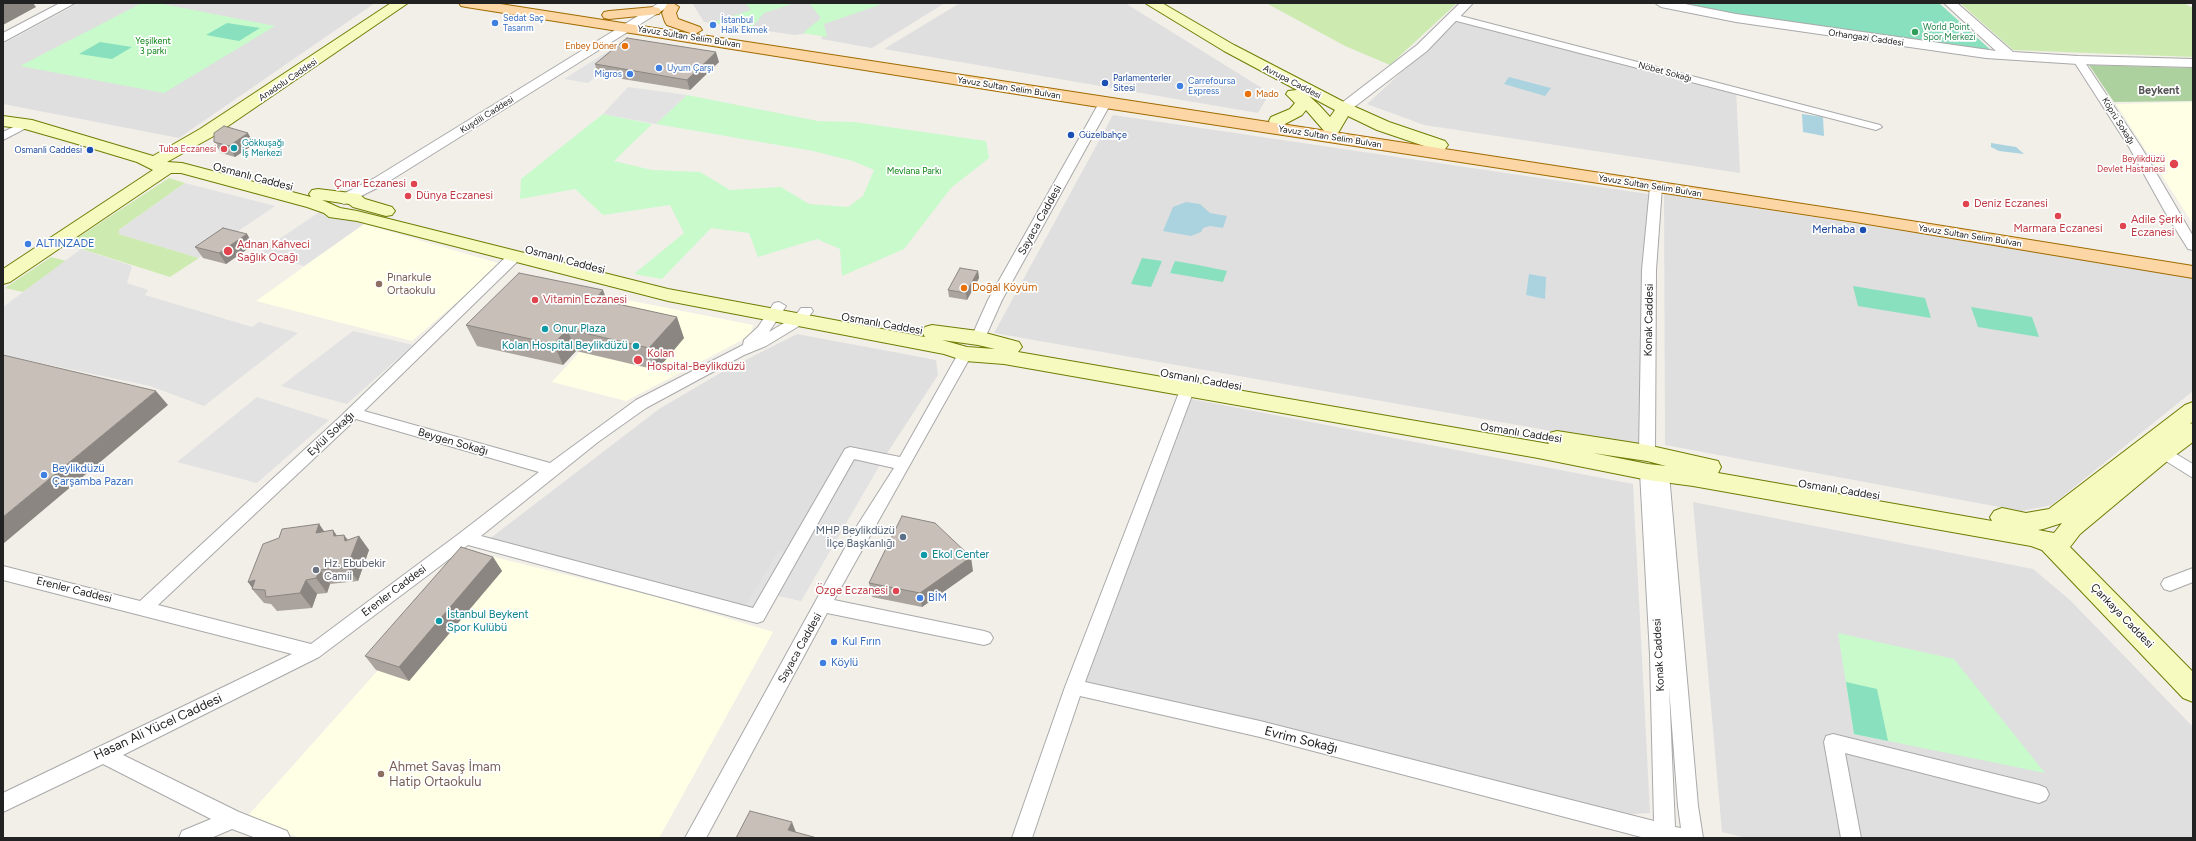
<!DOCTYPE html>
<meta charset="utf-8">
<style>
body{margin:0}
#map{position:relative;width:2196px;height:841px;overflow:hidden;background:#f2efe9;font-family:Figtree,sans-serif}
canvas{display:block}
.frame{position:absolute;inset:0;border:4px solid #222;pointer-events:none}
</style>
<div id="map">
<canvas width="2196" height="841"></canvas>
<div class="frame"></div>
</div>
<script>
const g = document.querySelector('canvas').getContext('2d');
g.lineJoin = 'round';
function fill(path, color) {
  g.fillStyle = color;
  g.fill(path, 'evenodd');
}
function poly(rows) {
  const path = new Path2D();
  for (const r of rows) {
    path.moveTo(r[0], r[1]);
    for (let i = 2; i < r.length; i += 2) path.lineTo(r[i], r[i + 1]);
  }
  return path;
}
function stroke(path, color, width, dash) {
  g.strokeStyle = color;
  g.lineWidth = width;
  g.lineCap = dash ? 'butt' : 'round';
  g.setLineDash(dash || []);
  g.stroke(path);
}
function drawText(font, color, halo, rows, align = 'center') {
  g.font = font + ' Figtree,sans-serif';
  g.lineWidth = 3.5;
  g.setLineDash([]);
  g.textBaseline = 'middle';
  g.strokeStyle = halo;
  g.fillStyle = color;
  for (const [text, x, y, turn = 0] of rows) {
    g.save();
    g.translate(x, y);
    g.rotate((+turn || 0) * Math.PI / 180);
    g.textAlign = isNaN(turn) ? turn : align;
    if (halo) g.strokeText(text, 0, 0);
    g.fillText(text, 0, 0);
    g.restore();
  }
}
const residential = poly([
 [79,3,375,3,179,138,3,104,3,44],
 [692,3,945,3,872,48,821,39,826,30,795,35,704,22],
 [960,3,1125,3,1270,93,1258,113,884,49],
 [1457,21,1736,89,1740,173,1424,125,1367,104],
 [1113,115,1648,194,1643,447,994,333],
 [1664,194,2193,276,2193,391,2052,505,2021,511,1665,445],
 [797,334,936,360,938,375,882,461,801,601,775,595,747,608,488,540,659,409,722,372],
 [1186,398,1633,484,1650,813,1597,816,1074,687],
 [1693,502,2033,569,2070,600,2193,727,2193,838,1746,838,1722,832]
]);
const education = poly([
 [2193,102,2193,224,2116,104],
 [364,224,501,264,412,341,256,301],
 [627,300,753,325,751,334,744,339,626,401,552,382],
 [482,554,657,597,773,632,659,838,301,838,245,819]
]);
const grass = poly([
 [1266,3,1457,3,1390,65,1345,46],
 [1960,3,2183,3,2193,8,2193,57,2013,50],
 [169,178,185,183,119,230,119,234,199,258,170,277,72,246,74,240],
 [51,257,67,261,23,292,5,288]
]);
const forest = poly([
 [2089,65,2193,68,2193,101,2114,102]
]);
const park = poly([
 [142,3,158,3,275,26,164,93,20,66],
 [745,3,795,3,764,13,753,26,711,23,751,10],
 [809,3,880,3,879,5,824,24,827,37,803,33,821,18],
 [687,95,818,121,854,122,986,141,989,158,951,188,904,249,842,276,840,249,817,239,758,257,749,233,711,228,662,279,634,274,684,233,670,205,603,215,575,189,520,199,521,179,603,114,652,124,614,161,652,170,700,172,730,190,781,187,809,204,848,207,863,196,874,170,853,161,813,151,656,124],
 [1838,633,1954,659,2045,773,1854,734]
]);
const pitch = poly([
 [1678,3,1939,3,1993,52,1723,12],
 [227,23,260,28,239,41,206,35],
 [100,42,132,47,112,59,79,54],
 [1142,258,1162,261,1151,287,1131,284],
 [1175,261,1198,265,1227,271,1223,282,1170,273],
 [1853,286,1925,298,1931,318,1858,306],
 [1971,307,2032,317,2039,337,1978,327],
 [1846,682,1877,689,1888,741,1854,734]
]);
const parking = poly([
 [615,47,621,48,597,76,588,83,564,79],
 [628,87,687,95,656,124,603,114],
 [185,183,275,206,199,258,119,234,119,230],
 [321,211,364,224,304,266,260,252],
 [81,249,132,266,127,283,148,290,145,295,252,327,259,322,298,333,204,406,150,386,3,355,3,307],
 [353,331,413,345,347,404,281,386],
 [257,397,329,420,257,483,177,462],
 [860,456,882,461,801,601,775,595,765,610,744,608,779,550,798,553]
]);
const water = poly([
 [1509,77,1551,88,1545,96,1504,84],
 [1802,114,1823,117,1824,136,1803,132],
 [1991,143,2016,147,2024,154,1999,151,1991,147],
 [1186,202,1200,204,1210,213,1227,216,1223,228,1210,226,1203,228,1201,232,1191,236,1163,231,1173,207],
 [1529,274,1546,277,1545,299,1526,295]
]);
const minor = poly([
 [1453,14,1880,125,1882,127,1876,130,1872,129,1449,19,1448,17,1453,14],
 [2078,57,2082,58,2141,147,2193,236,2193,250,2188,249,2165,212,2129,147,2073,60,2078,57],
 [1105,100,1111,103,1002,300,985,338,983,341,973,341,971,338,988,300,1099,103,1105,100],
 [26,121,30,122,32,124,30,126,3,140,3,132,26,121],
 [1656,183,1662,187,1656,270,1655,453,1652,457,1647,459,1642,457,1639,453,1642,270,1650,187,1656,183],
 [514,253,519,254,520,257,519,260,364,411,550,463,636,400,743,345,744,340,758,327,774,303,779,302,786,306,769,332,794,317,801,308,811,308,813,311,804,323,766,346,744,355,646,408,598,442,481,536,753,608,845,449,850,447,900,457,958,354,960,351,965,349,970,351,972,354,834,600,984,631,990,633,993,638,990,643,984,645,827,613,706,838,685,838,857,526,894,468,854,459,763,621,757,623,468,545,319,657,123,755,239,812,287,831,290,838,256,838,232,829,211,838,179,838,182,831,211,819,103,764,3,812,3,793,292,654,3,580,3,566,140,601,341,416,509,254,514,253],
 [356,419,539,472,460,533,311,644,158,605,356,419],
 [1187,385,1192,386,1194,390,1085,682,1260,721,1654,821,1650,655,1640,472,1642,468,1648,466,1655,471,1661,468,1667,470,1669,474,1698,806,1703,838,1645,838,1260,737,1080,696,1032,838,1012,838,1065,687,1180,390,1182,386,1187,385],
 [1669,687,1678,806,1681,828,1675,827,1669,687],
 [2166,448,2193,464,2193,478,2161,458,2158,454,2161,450,2166,448],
 [2193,568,2193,582,2170,591,2164,589,2161,584,2164,579,2193,568],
 [1833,734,2039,785,2046,788,2049,794,2046,800,2039,803,1845,753,1861,838,1841,838,1824,742,1826,736,1833,734]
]);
const tertiary = poly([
 [60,3,75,3,3,42,3,33,60,3],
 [659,3,674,3,383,185,349,202,344,204,339,202,336,199,339,196,373,179,659,3],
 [1460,3,1473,3,1427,51,1349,111,1339,111,1337,108,1339,105,1417,45,1460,3],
 [1655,3,1680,3,1736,14,1996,51,1944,3,1957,3,2013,52,2078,56,2193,59,2193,67,2078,64,1986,58,1736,22,1661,7,1655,3]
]);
const secondary = poly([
 [391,3,408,3,212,137,167,162,182,163,311,197,309,194,312,190,318,189,359,194,365,199,392,207,395,211,392,215,386,216,353,207,349,204,322,200,340,208,357,211,668,289,925,337,922,332,925,327,932,325,978,331,1019,342,1022,347,1018,352,1549,444,1546,439,1549,433,1557,431,1647,445,1718,461,1721,467,1718,473,1992,521,1990,517,1994,511,2002,508,2026,513,2049,509,2185,405,2193,402,2193,421,2190,424,2193,423,2193,442,2165,463,2080,534,2070,547,2193,672,2193,702,2183,698,2042,550,2031,546,1693,486,1648,480,1538,458,1004,364,965,361,944,354,668,301,357,221,329,217,324,213,307,207,181,173,171,173,10,282,3,284,3,269,153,170,137,162,74,143,25,129,3,126,3,116,32,120,153,156,200,129,391,3],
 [942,340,978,345,995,349,967,347,942,340],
 [1593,453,1647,461,1666,466,1648,464,1593,453],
 [2062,523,2054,533,2038,530,2043,529,2062,523],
 [1145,3,1162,3,1234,45,1342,101,1389,122,1445,141,1448,145,1445,149,1433,149,1377,130,1348,116,1338,133,1332,134,1326,133,1306,110,1302,115,1283,125,1271,125,1269,121,1271,117,1290,109,1295,103,1286,94,1288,91,1297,90,1224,51,1145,3],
 [1309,96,1335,110,1330,117,1319,105,1309,96]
]);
const primary = poly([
 [459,3,494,3,693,34,667,25,665,22,662,13,667,4,673,3,679,7,676,13,678,19,700,27,702,30,695,34,1855,212,2193,266,2193,278,1855,222,1105,108,466,7,461,6,459,3],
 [654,7,659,8,661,11,659,14,609,19,604,18,602,15,604,12,609,11,654,7]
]);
const wall = poly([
 [267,3,280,3,277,4],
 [719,62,690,90,598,75,595,64],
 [214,142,254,144,235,157,221,153],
 [247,234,253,245,226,264,203,258,195,247],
 [978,271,979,278,967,300,949,297,948,290],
 [607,301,684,338,657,370,576,351,563,365,477,346,466,325],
 [319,524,324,532,333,530,337,536,344,535,348,540,359,536,369,550,358,581,330,584,327,593,317,594,312,608,277,611,271,604,264,603,252,589],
 [493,557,502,571,409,681,376,670,365,656],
 [973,571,922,607,872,597,869,583]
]);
const shadedWall = poly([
 [3,3,33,3,36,7,3,25],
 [716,52,719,62,690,90,687,80],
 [248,133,254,144,235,157,229,146],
 [247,234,253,245,226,264,219,253],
 [978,271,979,278,967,300,966,293],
 [603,290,611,312,595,299],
 [677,317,684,338,657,370,649,348],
 [567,329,576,351,563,365,554,344],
 [156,391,168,405,3,544,3,517],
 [319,524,329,538,316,533],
 [333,530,343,545,334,536],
 [344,535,354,549,359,536,369,550,358,581,347,567],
 [493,557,502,571,409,681,399,667],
 [971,557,973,571,922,607,920,593],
 [320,570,330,584,327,593,316,578],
 [255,580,253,589,248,582],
 [306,580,317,594,312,608,300,593],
 [792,822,797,835,788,830]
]);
const building = poly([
 [627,38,716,52,687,80,595,64,627,38],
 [224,126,248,133,229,146,214,142,214,133,224,126],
 [223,228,247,234,219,253,195,247,223,228],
 [960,268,978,271,966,293,948,290,960,268],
 [519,273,603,290,595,299,677,317,649,348,567,329,554,344,466,325,519,273],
 [3,355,156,391,3,517,3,355],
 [902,516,935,523,971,557,920,593,869,583,902,516],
 [319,524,316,533,333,530,334,536,344,535,345,541,359,536,347,567,320,570,316,578,306,580,300,593,266,597,265,590,252,589,255,580,248,582,263,544,279,538,282,529,319,524],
 [461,547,493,557,399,667,365,656,461,547],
 [750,811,792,822,788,830,817,838,736,838,750,811]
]);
const markers = [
 [495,23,4,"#3f7fe0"],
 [713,25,4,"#3f7fe0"],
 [1915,32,4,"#2e9e5b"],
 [625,46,4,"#e8710a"],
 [659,68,4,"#3f7fe0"],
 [630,74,4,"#3f7fe0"],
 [1105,83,4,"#1a4fb4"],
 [1180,86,4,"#3f7fe0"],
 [1248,94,4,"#e8710a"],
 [1071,135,4,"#1a4fb4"],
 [234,148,4,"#0f9aa8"],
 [224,149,4,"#e0444e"],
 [90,150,4,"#1a4fb4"],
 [2174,164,5,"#e0444e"],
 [414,184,4,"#e0444e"],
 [408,196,4,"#e0444e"],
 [1966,204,4,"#e0444e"],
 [2058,216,4,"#e0444e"],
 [2123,226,4,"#e0444e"],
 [1863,230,4,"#1a4fb4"],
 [28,244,4,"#3f7fe0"],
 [228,251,5,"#e0444e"],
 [379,284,4,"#8d6e63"],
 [964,288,4,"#e8710a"],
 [535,300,4,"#e0444e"],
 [545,329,4,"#0f9aa8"],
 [636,346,4,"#0f9aa8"],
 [638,360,5,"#e0444e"],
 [44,475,4,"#3f7fe0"],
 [903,537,4,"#5c6f8a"],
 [924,555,4,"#0f9aa8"],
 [316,570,4,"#6b7280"],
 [896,591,4,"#e0444e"],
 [920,598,4,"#3f7fe0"],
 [439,621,4,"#0f9aa8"],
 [834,642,4,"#3f7fe0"],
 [823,663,4,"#3f7fe0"],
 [381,774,4,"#8d6e63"]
];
const farShopnames = [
 ["Sedat Saç",503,18],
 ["Tasarım",503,28],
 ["İstanbul",721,20],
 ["Halk Ekmek",721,30],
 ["Uyum Çarşı",667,68],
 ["Migros",622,74,"right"],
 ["Carrefoursa",1188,81],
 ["Express",1188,91]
];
const farLeisurenames = [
 ["World Point",1923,27],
 ["Spor Merkezi",1923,37]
];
const farStreetnames = [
 ["Yavuz Sultan Selim Bulvarı",689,37,9],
 ["Orhangazi Caddesi",1866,38,8],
 ["Nöbet Sokağı",1665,72,15],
 ["Anadolu Caddesi",288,80,-34],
 ["Avrupa Caddesi",1292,82,27],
 ["Yavuz Sultan Selim Bulvarı",1009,88,9],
 ["Kuşdili Caddesi",487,115,-32],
 ["Köprü Sokağı",2118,121,58],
 ["Yavuz Sultan Selim Bulvarı",1330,137,9],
 ["Yavuz Sultan Selim Bulvarı",1650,186,9],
 ["Yavuz Sultan Selim Bulvarı",1970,236,9]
];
const farParknames = [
 ["Yeşilkent",153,41],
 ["3 parkı",153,51],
 ["Mevlana Parkı",914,171]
];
const farFoodnames = [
 ["Enbey Döner",617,46],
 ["Mado",1256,94,"left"]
];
const farTransitnames = [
 ["Parlamenterler",1113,78],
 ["Sitesi",1113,88],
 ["Güzelbahçe",1079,135],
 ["Osmanli Caddesi",82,150,"right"]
];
const farCulturenames = [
 ["Gökkuşağı",242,143],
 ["İş Merkezi",242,153]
];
const farHealthnames = [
 ["Tuba Eczanesi",216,149],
 ["Beylikdüzü",2165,159],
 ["Devlet Hastanesi",2165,169]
];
const farQuarternames = [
 ["Beykent",2159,91]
];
const streetNames = [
 ["Osmanlı Caddesi",253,177,15],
 ["Sayaca Caddesi",1040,220,-61],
 ["Osmanlı Caddesi",565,260,15],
 ["Konak Caddesi",1649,320,-89],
 ["Osmanlı Caddesi",882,324,10],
 ["Osmanlı Caddesi",1201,380,10],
 ["Osmanlı Caddesi",1521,433,9],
 ["Eylül Sokağı",331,434,-43],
 ["Beygen Sokağı",453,442,16],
 ["Osmanlı Caddesi",1839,490,9],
 ["Erenler Caddesi",74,590,14],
 ["Erenler Caddesi",394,591,-37],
 ["Çankaya Caddesi",2122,616,46],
 ["Sayaca Caddesi",800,648,-61],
 ["Konak Caddesi",1659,655,-93]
];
const healthNames = [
 ["Çınar Eczanesi",406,184,"right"],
 ["Dünya Eczanesi",416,196],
 ["Deniz Eczanesi",1974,204],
 ["Adile Şerki",2131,220],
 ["Eczanesi",2131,233],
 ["Marmara Eczanesi",2058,229,"center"],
 ["Adnan Kahveci",237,245],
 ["Sağlık Ocağı",237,258],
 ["Vitamin Eczanesi",543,300],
 ["Kolan",647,354],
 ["Hospital-Beylikdüzü",647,367],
 ["Özge Eczanesi",888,591,"right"]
];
const transitNames = [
 ["Merhaba",1855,230]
];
const shopNames = [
 ["ALTINZADE",36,244],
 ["Beylikdüzü",52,469],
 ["Çarşamba Pazarı",52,482],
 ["BİM",928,598],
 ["Kul Fırın",842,642],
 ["Köylü",831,663]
];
const educationNames = [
 ["Pınarkule",387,278],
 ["Ortaokulu",387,291]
];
const foodNames = [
 ["Doğal Köyüm",972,288]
];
const cultureNames = [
 ["Onur Plaza",553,329],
 ["Kolan Hospital Beylikdüzü",628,346,"right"],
 ["Ekol Center",932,555],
 ["İstanbul Beykent",447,615],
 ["Spor Kulübü",447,628]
];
const serviceNames = [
 ["MHP Beylikdüzü",895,531],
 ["İlçe Başkanlığı",895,544]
];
const worshipNames = [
 ["Hz. Ebubekir",324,564],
 ["Camii",324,577]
];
const nearStreetnames = [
 ["Hasan Ali Yücel Caddesi",158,727,-25],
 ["Evrim Sokağı",1301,740,14]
];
const nearEducationnames = [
 ["Ahmet Savaş İmam",389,767],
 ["Hatip Ortaokulu",389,782]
];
fill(residential, '#e0dfdf');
fill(education, '#ffffe5');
fill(grass, '#cdebb0');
fill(forest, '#add19e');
fill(park, '#c8facc');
fill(pitch, '#88e0be');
fill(parking, '#e2e2e2');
fill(water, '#aad3df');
stroke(minor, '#a9a9a9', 2);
stroke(tertiary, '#a9a9a9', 2);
stroke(secondary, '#707d05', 2);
stroke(primary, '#a06b00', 2);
fill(minor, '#fff');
fill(tertiary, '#fff');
fill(secondary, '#f7fabf');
fill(primary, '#fcd6a4');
fill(wall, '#aba49e');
fill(shadedWall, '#8b8681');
fill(building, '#c7bfb8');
stroke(building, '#8b8681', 1);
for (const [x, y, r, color] of markers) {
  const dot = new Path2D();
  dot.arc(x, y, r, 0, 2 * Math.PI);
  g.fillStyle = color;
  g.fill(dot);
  stroke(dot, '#fff', 1.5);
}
drawText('9px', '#366cbe', '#fff', farShopnames, 'left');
drawText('9px', '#27864d', '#fff', farLeisurenames, 'left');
drawText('9px', '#222', '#fff', farStreetnames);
drawText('9px', '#0c8416', '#fff', farParknames);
drawText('9px', '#c56008', '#fff', farFoodnames, 'right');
drawText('9px', '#164399', '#fff', farTransitnames, 'left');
drawText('9px', '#0d838f', '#fff', farCulturenames, 'left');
drawText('9px', '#be3a42', '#fff', farHealthnames, 'right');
drawText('bold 11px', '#555', '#fff', farQuarternames);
drawText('11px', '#222', '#fff', streetNames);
drawText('11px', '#be3a42', '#fff', healthNames, 'left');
drawText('11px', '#164399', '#fff', transitNames, 'right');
drawText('11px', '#366cbe', '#fff', shopNames, 'left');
drawText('11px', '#785e54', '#fff', educationNames, 'left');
drawText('11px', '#c56008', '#fff', foodNames, 'left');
drawText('11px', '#0d838f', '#fff', cultureNames, 'left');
drawText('11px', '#4e5e75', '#fff', serviceNames, 'right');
drawText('11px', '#5b616d', '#fff', worshipNames, 'left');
drawText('13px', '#222', '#fff', nearStreetnames);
drawText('13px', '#785e54', '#fff', nearEducationnames, 'left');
</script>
